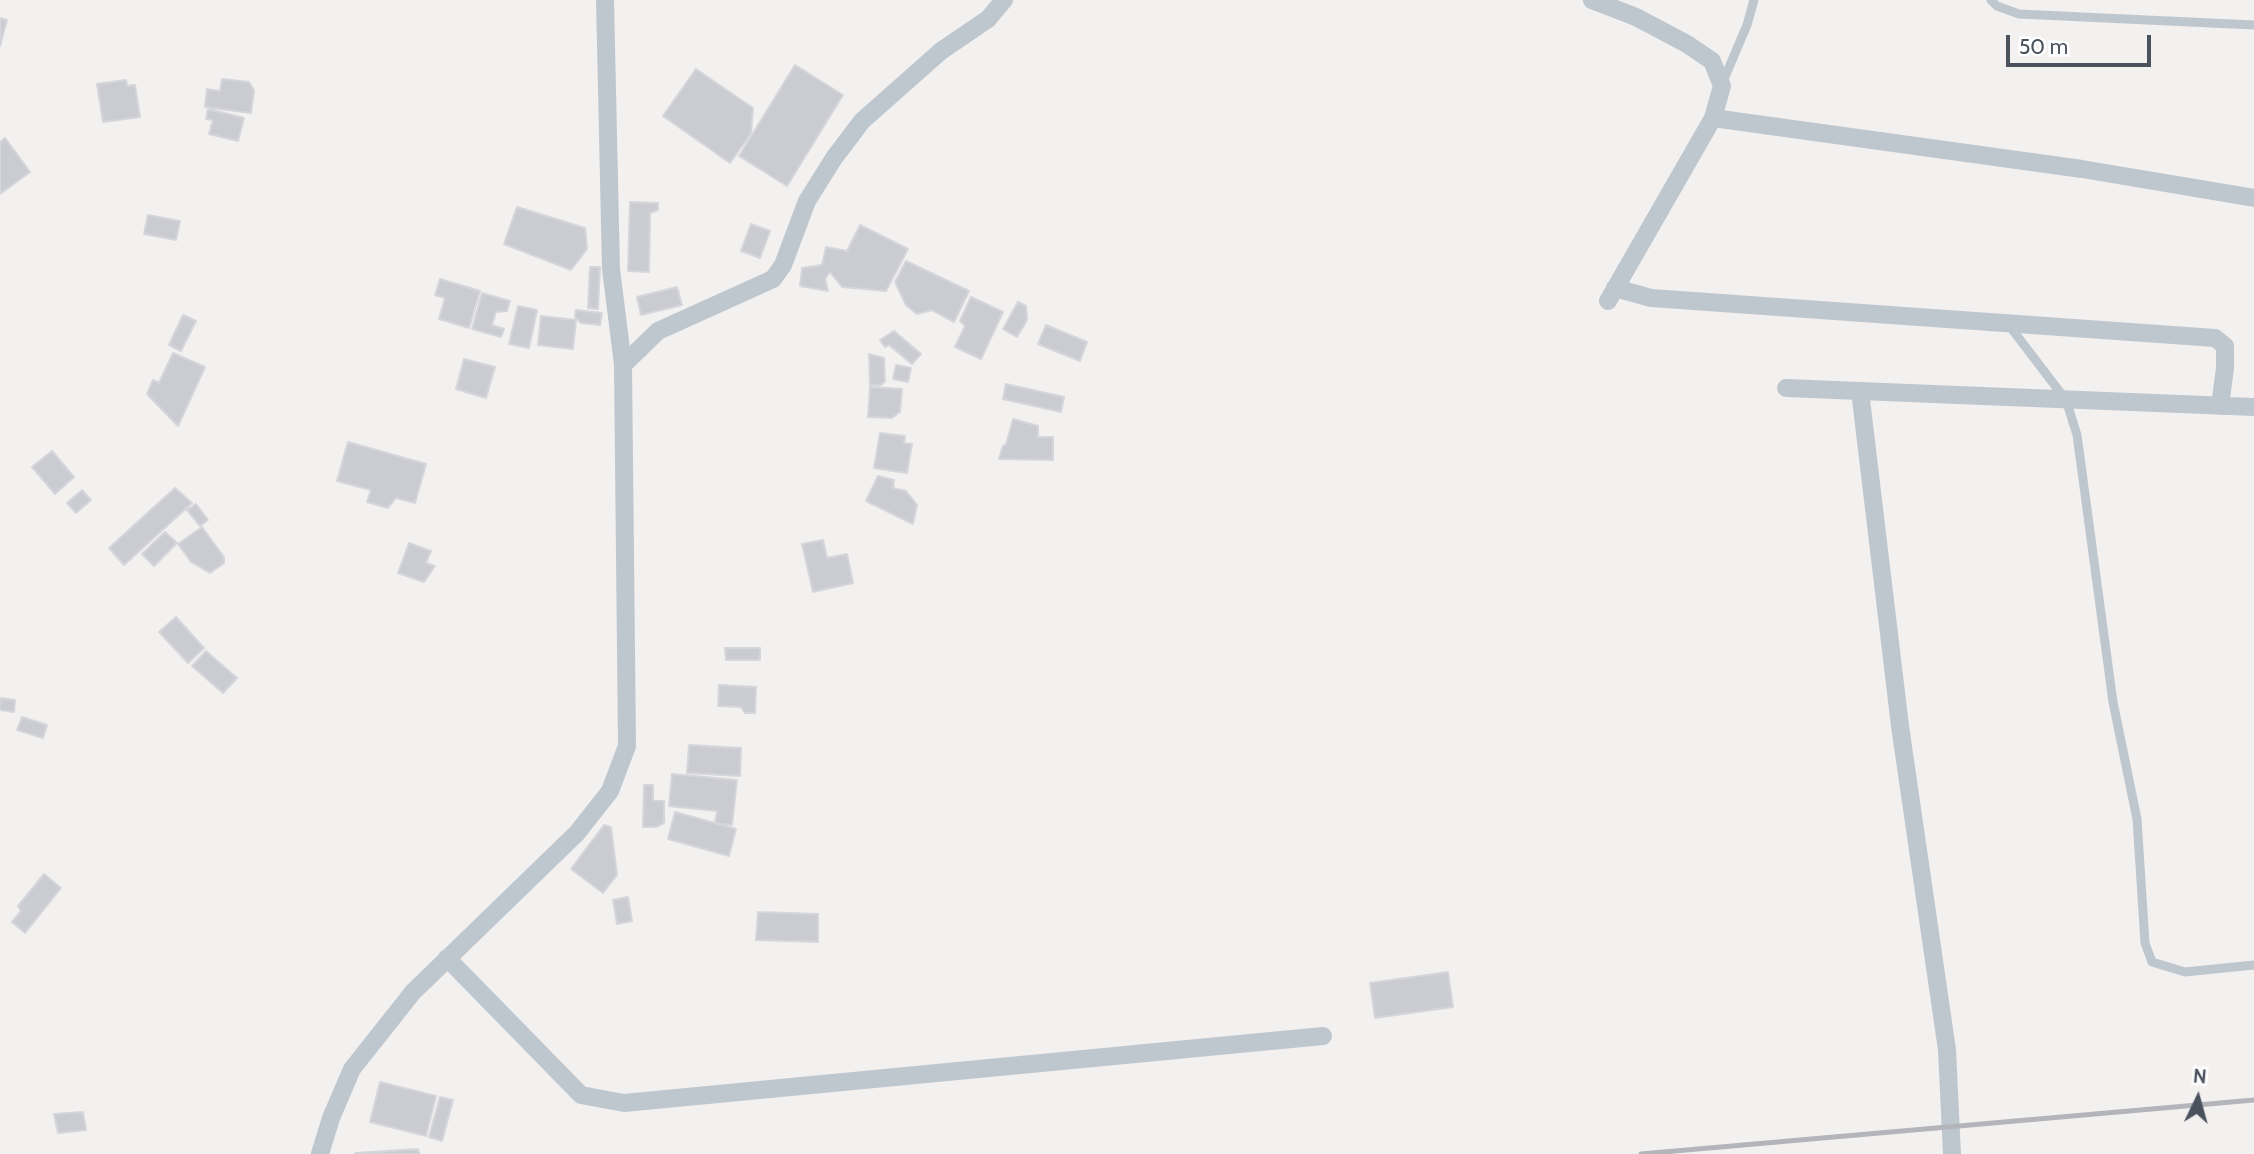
<!DOCTYPE html>
<style>
body{margin:0}
#map{position:relative;width:2254px;height:1154px;overflow:hidden;background:#f3f0f0;font-family:Cabin,sans-serif}
canvas{display:block}
.north{position:absolute;left:2163px;top:1063px;width:70px;height:70px;-webkit-text-stroke:5px #fff;paint-order:stroke;rotate:5deg;font-size:19px;font-weight:700;line-height:28px;text-align:center;color:#49525d}
.north::after{content:'';display:block;margin:auto;width:24px;height:32px;background:#49525d;clip-path:polygon(50% 0,100% 100%,50% 72%,0 100%)}
.scale{position:absolute;left:2006px;top:35px;width:145px;height:32px;box-sizing:border-box;border:4px solid #49525d;border-top:0;padding-left:9px;font-size:21px;line-height:24px;white-space:nowrap;color:#49525d;-webkit-text-stroke:5px #fff;paint-order:stroke}
</style>
<div id="map">
<canvas width="2254" height="1154"></canvas>
<div class="north">N</div>
<div class="scale">50 m</div>
</div>
<script>
const g = document.querySelector('canvas').getContext('2d');
g.lineJoin = 'round';
function fill(path, color) {
  g.fillStyle = color;
  g.fill(path, 'evenodd');
}
function poly(rows) {
  const path = new Path2D();
  for (const r of rows) {
    path.moveTo(r[0], r[1]);
    for (let i = 2; i < r.length; i += 2) path.lineTo(r[i], r[i + 1]);
  }
  return path;
}
function stroke(path, color, width, dash) {
  g.strokeStyle = color;
  g.lineWidth = width;
  g.lineCap = dash ? 'butt' : 'round';
  g.setLineDash(dash || []);
  g.stroke(path);
}
const building = poly([
 [0,18,7,20,0,46,0,18],
 [795,65,843,95,787,186,739,156,795,65],
 [696,69,753,108,751,133,730,163,663,116,696,69],
 [222,79,249,82,254,90,251,113,205,107,207,89,220,91,222,79],
 [126,80,127,86,135,85,140,117,103,122,97,84,126,80],
 [208,109,244,118,238,141,209,134,213,120,206,119,208,109],
 [5,138,30,172,0,194,0,142,5,138],
 [630,202,658,203,658,210,650,213,649,272,628,271,630,202],
 [517,207,585,228,587,249,571,270,504,244,517,207],
 [148,215,180,221,176,240,144,234,148,215],
 [751,224,770,231,760,258,741,251,751,224],
 [860,225,908,249,886,291,842,287,830,272,825,279,828,291,800,286,802,268,822,265,826,247,847,251,860,225],
 [906,261,969,291,954,322,932,310,917,314,906,305,895,282,906,261],
 [590,267,600,267,598,309,588,308,590,267],
 [440,279,480,291,469,328,439,319,445,298,435,295,440,279],
 [677,287,682,305,641,315,637,297,677,287],
 [482,293,510,301,507,311,496,312,492,325,504,329,501,337,472,329,482,293],
 [971,297,1003,312,981,359,955,347,965,326,960,321,971,297],
 [1018,302,1026,306,1027,320,1017,337,1003,329,1018,302],
 [518,306,537,310,529,348,509,344,518,306],
 [576,310,602,313,600,325,581,323,575,317,576,310],
 [183,315,196,321,181,351,169,345,183,315],
 [541,316,576,320,573,349,538,345,541,316],
 [1046,325,1087,342,1080,361,1038,344,1046,325],
 [894,331,921,354,912,364,889,345,885,347,880,340,894,331],
 [173,353,205,367,178,426,147,394,153,380,159,383,173,353],
 [869,354,884,358,885,381,881,385,870,385,869,354],
 [464,359,495,367,486,398,456,389,464,359],
 [896,365,911,368,908,382,893,379,896,365],
 [1006,384,1064,397,1061,412,1003,399,1006,384],
 [870,387,902,389,900,412,892,418,868,417,870,387],
 [1013,419,1038,426,1038,437,1053,437,1053,460,999,459,1003,446,1006,445,1013,419],
 [880,433,905,436,904,443,912,444,907,473,874,468,880,433],
 [348,442,426,464,415,503,396,498,388,508,367,502,371,490,337,481,348,442],
 [52,451,74,477,55,494,32,467,52,451],
 [878,476,894,480,893,488,906,491,917,505,913,524,866,501,878,476],
 [175,488,192,503,124,565,109,548,175,488],
 [82,490,91,500,76,513,67,503,82,490],
 [196,504,208,520,200,526,187,510,196,504],
 [202,527,224,557,224,563,210,573,191,562,178,544,202,527],
 [165,532,177,543,154,566,142,554,165,532],
 [823,540,827,558,847,554,853,583,813,592,802,544,823,540],
 [409,543,431,551,426,563,435,566,424,582,398,573,409,543],
 [176,617,204,648,188,663,159,632,176,617],
 [725,648,760,648,760,660,726,660,725,648],
 [206,651,237,678,223,693,192,666,206,651],
 [719,685,756,687,755,713,745,713,741,707,718,706,719,685],
 [0,698,15,700,14,712,0,710,0,698],
 [22,717,47,725,43,738,17,730,22,717],
 [689,745,741,748,740,776,687,773,689,745],
 [672,774,737,780,732,825,715,823,717,811,669,806,672,774],
 [644,785,653,785,653,801,664,801,664,823,656,827,643,827,644,785],
 [675,812,736,829,729,856,668,839,675,812],
 [604,825,611,827,617,875,603,893,571,869,604,825],
 [44,874,61,888,25,933,12,922,21,911,18,906,44,874],
 [628,897,632,921,617,924,613,900,628,897],
 [758,912,818,914,818,942,756,940,758,912],
 [1448,972,1453,1007,1375,1018,1370,983,1448,972],
 [380,1082,436,1096,426,1136,370,1122,380,1082],
 [440,1097,453,1100,442,1141,429,1137,440,1097],
 [83,1112,86,1130,58,1133,54,1114,83,1112],
 [418,1149,419,1154,355,1154,355,1153,418,1149]
]);
const service = poly([
 [1991,0,1997,6,2019,14,2254,25],
 [1722,84,1747,25,1754,0],
 [2008,324,2066,400,2077,435,2113,702,2137,819,2145,943,2152,962,2185,972,2254,965]
]);
const minor = poly([
 [1592,0,1636,17,1687,44,1712,61,1722,86,1713,118,1608,301],
 [1713,118,2082,169,2254,198],
 [1615,288,1651,298,2215,338,2225,346,2225,368,2220,406],
 [623,365,658,331,773,279,783,265,807,201,834,158,862,121,941,51,988,19,1004,0],
 [1786,388,2254,407],
 [1860,391,1900,726,1947,1050,1952,1154],
 [447,958,581,1095,624,1103,1323,1036],
 [320,1154,331,1118,352,1069,413,992,577,833,610,791,627,746,623,365,611,269,605,0]
]);
const rail = poly([
 [1641,1154,2254,1100]
]);
fill(building, '#cbccd2');
stroke(building, '#d5d6db', 2);
stroke(service, '#bfc7ce', 9);
stroke(minor, '#bfc7ce', 18);
stroke(rail, '#b3b5ba', 5);
</script>
